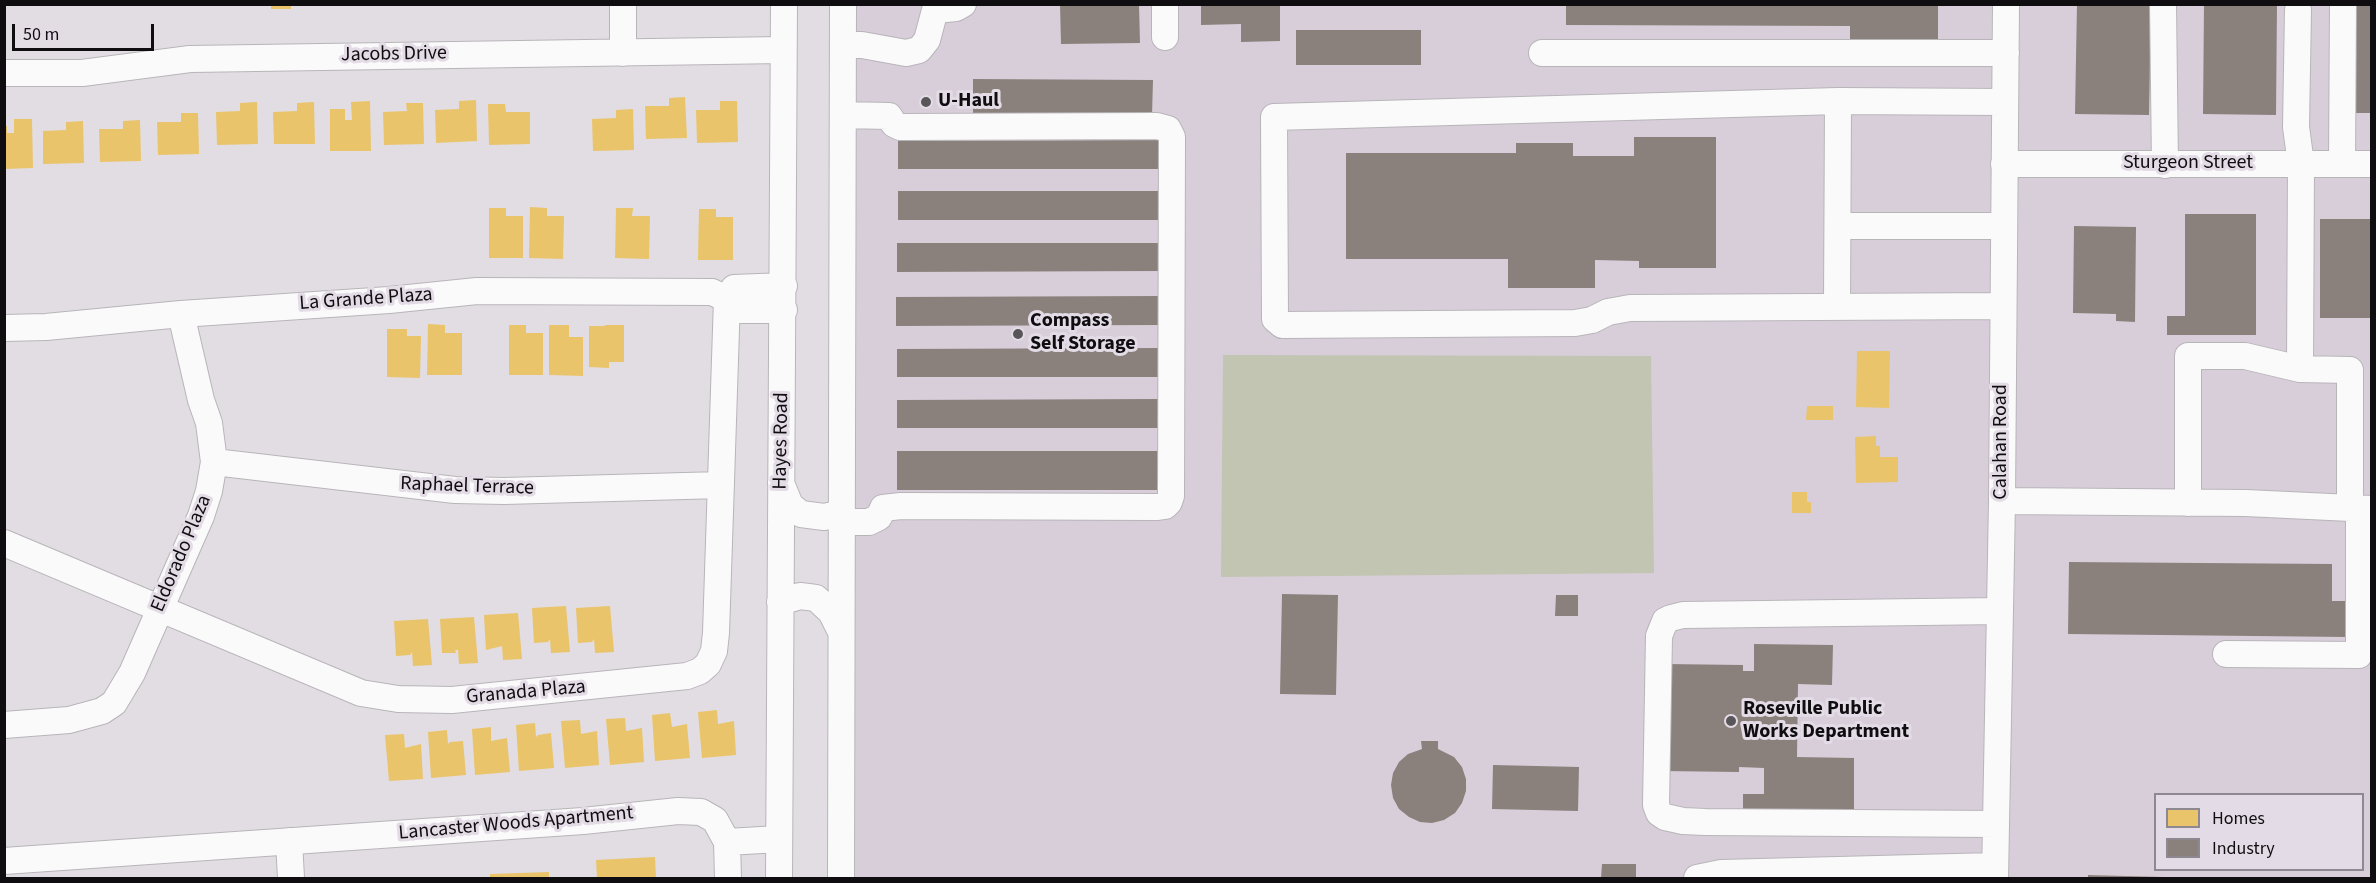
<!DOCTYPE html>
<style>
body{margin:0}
#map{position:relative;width:2376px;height:883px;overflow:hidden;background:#e2dde3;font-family:"Source Sans 3",sans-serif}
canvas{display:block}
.frame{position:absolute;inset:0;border:6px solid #0f0d10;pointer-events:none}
.legend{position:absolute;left:2154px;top:793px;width:210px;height:78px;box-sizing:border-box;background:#e3dbe5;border:2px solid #8e8990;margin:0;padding:8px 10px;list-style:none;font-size:18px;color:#0f0d10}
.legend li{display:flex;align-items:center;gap:12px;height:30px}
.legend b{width:30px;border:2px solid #8e8990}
.scale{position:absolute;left:12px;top:24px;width:142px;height:27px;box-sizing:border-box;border:3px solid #0f0d10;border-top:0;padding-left:8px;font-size:18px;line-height:21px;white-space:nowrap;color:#0f0d10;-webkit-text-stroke:4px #e3dbe5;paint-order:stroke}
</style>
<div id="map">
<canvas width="2376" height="883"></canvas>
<div class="frame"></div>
<ul class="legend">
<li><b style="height:16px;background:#e9c46a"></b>Homes</li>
<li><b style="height:16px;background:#8a817c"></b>Industry</li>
</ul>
<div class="scale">50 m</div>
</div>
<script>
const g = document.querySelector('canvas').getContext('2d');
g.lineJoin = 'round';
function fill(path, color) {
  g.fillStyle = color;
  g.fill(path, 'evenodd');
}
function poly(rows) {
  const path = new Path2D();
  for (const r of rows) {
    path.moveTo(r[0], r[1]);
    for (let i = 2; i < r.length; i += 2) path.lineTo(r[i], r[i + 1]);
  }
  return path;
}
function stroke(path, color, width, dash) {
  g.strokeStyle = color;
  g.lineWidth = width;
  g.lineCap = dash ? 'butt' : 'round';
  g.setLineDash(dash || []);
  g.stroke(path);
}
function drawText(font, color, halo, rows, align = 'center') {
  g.font = font + ' "Source Sans 3",sans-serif';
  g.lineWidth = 6;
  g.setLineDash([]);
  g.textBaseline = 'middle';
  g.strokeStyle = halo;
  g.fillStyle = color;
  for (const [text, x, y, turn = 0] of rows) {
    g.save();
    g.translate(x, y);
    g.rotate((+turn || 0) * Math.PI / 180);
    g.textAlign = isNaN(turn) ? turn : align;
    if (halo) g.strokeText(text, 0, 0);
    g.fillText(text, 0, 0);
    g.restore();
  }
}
const built = poly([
 [854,5,2371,5,2371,878,851,878],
 [2156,794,2362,794,2362,870,2156,870]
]);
const green = poly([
 [1223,355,1651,356,1654,573,1221,577]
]);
const homes = poly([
 [271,4,291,4,291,9,271,9],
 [685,97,687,138,646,139,645,106,669,106,669,98],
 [476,100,477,141,436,143,435,110,459,109,459,101],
 [370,101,371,151,330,151,330,109,345,109,345,120,352,120,351,102],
 [720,101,737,101,738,142,697,143,696,110,720,110],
 [257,102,258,144,217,145,216,112,240,111,240,103],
 [314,102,315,144,274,144,273,112,297,111,297,103],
 [406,103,423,103,424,144,384,145,383,112,407,111],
 [488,104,505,104,506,112,530,112,530,144,489,145],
 [633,109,634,150,593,151,592,119,616,118,616,110],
 [181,113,198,113,199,154,158,155,157,122,181,122],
 [14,119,32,119,33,168,4,169,4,126,7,126,7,133,14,133],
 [140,120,141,161,100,162,99,129,123,129,123,121],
 [83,121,84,163,43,164,43,131,66,130,66,122],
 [530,207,547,208,547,216,564,216,563,259,529,258],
 [489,208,506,208,506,216,523,216,523,258,489,258],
 [616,208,633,208,632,216,650,216,649,259,615,258],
 [699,209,716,209,716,217,733,217,733,260,698,260],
 [428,324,445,325,445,333,462,333,462,375,427,375],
 [509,325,526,325,526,333,543,333,543,375,509,375],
 [549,325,569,325,569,337,583,337,583,376,549,375],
 [605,325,624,325,624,362,609,362,609,368,589,367,589,326,605,326],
 [387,329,407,329,407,336,421,336,420,378,387,377],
 [1857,351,1890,351,1889,408,1856,407],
 [1807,406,1833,406,1833,420,1806,420],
 [1876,436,1876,446,1880,446,1880,457,1898,457,1898,482,1856,483,1855,437],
 [1792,492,1807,492,1807,502,1811,502,1811,513,1792,513],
 [566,606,570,652,551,653,550,639,548,642,534,643,532,608],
 [610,606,614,652,595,653,594,639,592,642,578,643,576,608],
 [518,613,522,659,503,660,502,646,486,650,484,615],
 [474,617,478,663,459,664,458,650,455,650,456,653,442,653,440,619],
 [428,619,432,665,413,666,412,652,410,655,396,656,394,621],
 [717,710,718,724,734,721,736,755,702,758,698,712],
 [670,713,672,727,687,724,690,758,655,761,652,715],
 [625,718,626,731,642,728,644,762,610,765,606,719],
 [580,720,581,734,597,731,599,765,565,768,561,721],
 [535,723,536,737,538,735,551,733,554,768,519,771,516,725],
 [491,727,491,741,507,738,510,772,475,775,472,729],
 [447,730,448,744,450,742,463,741,466,775,431,778,428,732],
 [404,734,405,748,421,744,423,779,389,781,385,735],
 [655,857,656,878,597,878,596,860],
 [549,872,549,878,490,878,490,874]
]);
const industry = poly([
 [1060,4,1139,4,1140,43,1061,44],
 [1201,4,1280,4,1280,41,1241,42,1241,24,1201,25],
 [1566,4,1938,4,1938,44,1850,44,1850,26,1566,25],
 [2077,4,2151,4,2149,115,2075,114],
 [2204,4,2277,4,2276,115,2203,114],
 [2350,5,2372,5,2372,113,2350,113],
 [1296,30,1421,30,1421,65,1296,65],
 [973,79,1153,80,1152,116,973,115],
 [1634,137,1716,137,1716,268,1639,268,1639,261,1595,260,1595,288,1508,288,1508,259,1346,259,1346,153,1516,153,1516,143,1573,143,1573,156,1634,156],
 [1160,140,1160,169,898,169,898,141],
 [898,191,1160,191,1160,220,898,220],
 [2185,214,2256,214,2256,335,2167,335,2167,316,2185,316],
 [2320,219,2372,219,2372,318,2320,318],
 [2074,226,2136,227,2135,322,2116,321,2116,314,2073,313],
 [897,243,1159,243,1159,271,897,272],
 [1158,296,1159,325,896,326,896,297],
 [1159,348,1159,377,897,377,897,349],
 [1159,399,1159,428,897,428,897,400],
 [897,451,1159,451,1159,490,897,490],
 [2069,562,2332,564,2332,601,2347,601,2347,637,2068,634],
 [1282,594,1338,595,1336,695,1280,694],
 [1556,595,1578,595,1578,616,1555,616],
 [1754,644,1833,645,1832,685,1798,684,1797,757,1854,758,1854,814,1743,812,1743,794,1764,794,1764,768,1739,767,1739,772,1663,771,1665,664,1743,665,1743,671,1754,671],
 [1421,741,1438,741,1438,749,1454,757,1462,767,1466,779,1466,791,1462,803,1455,813,1444,820,1432,823,1420,822,1409,817,1399,809,1393,798,1391,785,1393,773,1399,762,1408,754,1422,749],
 [1493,765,1579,767,1578,811,1492,809],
 [1602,864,1636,864,1636,878,1601,878],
 [2088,875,2164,877,2164,878,2088,878]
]);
const minor = poly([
 [623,4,623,53],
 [2163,4,2165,165],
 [2298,10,2296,127,2301,164,2300,369],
 [1165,37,1165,4],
 [843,45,862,45,906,53,919,50,927,40,935,10,956,8,963,4],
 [1542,53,2006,53],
 [4,73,82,73,190,59,783,50],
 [1838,101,1274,117,1275,319,1282,325,1575,323,1592,320,1608,312,1630,308,2003,306],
 [2004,164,2372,164],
 [2342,164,2343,4],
 [1838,226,2004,226],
 [727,299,734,288,784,286],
 [1837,306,1838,101,2005,102],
 [4,328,46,327,181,314,389,300,477,291,712,292,727,299,737,310,784,310],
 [214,462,455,490,504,491,721,485],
 [781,483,790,505,801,514,824,517,838,514,842,510],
 [2002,501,2246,503,2372,509],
 [2188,503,2188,356,2245,356,2300,369,2350,370,2350,508],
 [842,522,869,522,879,517,883,508,901,506,1158,507,1165,506,1169,502,1171,496,1172,137,1168,129,1157,126,900,127,894,124,889,116,843,115],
 [4,543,361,693,398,699,452,700,687,676,700,671,708,664,714,651,716,633,727,299],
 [780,602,800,596,816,598,831,612,841,632],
 [2226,654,2359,655,2359,508],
 [4,725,69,720,102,711,114,703,132,673,201,516,209,491,214,462,209,423,201,400,181,314],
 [1996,824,1705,822,1683,821,1665,817,1659,813,1656,805,1659,636,1665,621,1671,618,1683,615,2000,611],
 [289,841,291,878],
 [727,842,779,839],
 [4,861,583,821,678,811,701,812,715,820,727,842,728,878],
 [779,878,784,4],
 [841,878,843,4],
 [1697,878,1721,873,1995,866],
 [1995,878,2002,501,2006,4]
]);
const markers = [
 [926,102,6,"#59565a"],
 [1018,334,6,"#59565a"],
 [1731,721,6,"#59565a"]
];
const streetNames = [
 ["Jacobs Drive",394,55,-1],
 ["Sturgeon Street",2188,164],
 ["La Grande Plaza",366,300,-4],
 ["Hayes Road",782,441,-89],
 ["Calahan Road",2002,442,-90],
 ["Raphael Terrace",467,487,2],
 ["Eldorado Plaza",182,554,-67],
 ["Granada Plaza",526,693,-5],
 ["Lancaster Woods Apartment",516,824,-5]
];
const poiNames = [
 ["U-Haul",938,102],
 ["Compass",1030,322],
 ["Self Storage",1030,345],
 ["Roseville Public",1743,710],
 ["Works Department",1743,733]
];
fill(built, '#d8ceda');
fill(green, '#c2c5b1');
fill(homes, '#e9c46a');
fill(industry, '#8a817c');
stroke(minor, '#b8b5b9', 28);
stroke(minor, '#fbfafb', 26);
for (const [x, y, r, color] of markers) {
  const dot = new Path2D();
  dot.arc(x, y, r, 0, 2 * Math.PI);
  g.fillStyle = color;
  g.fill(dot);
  stroke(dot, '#e3dbe5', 2);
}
drawText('20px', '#0f0d10', '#e3dbe5', streetNames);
drawText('bold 20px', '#0f0d10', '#e3dbe5', poiNames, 'left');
</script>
